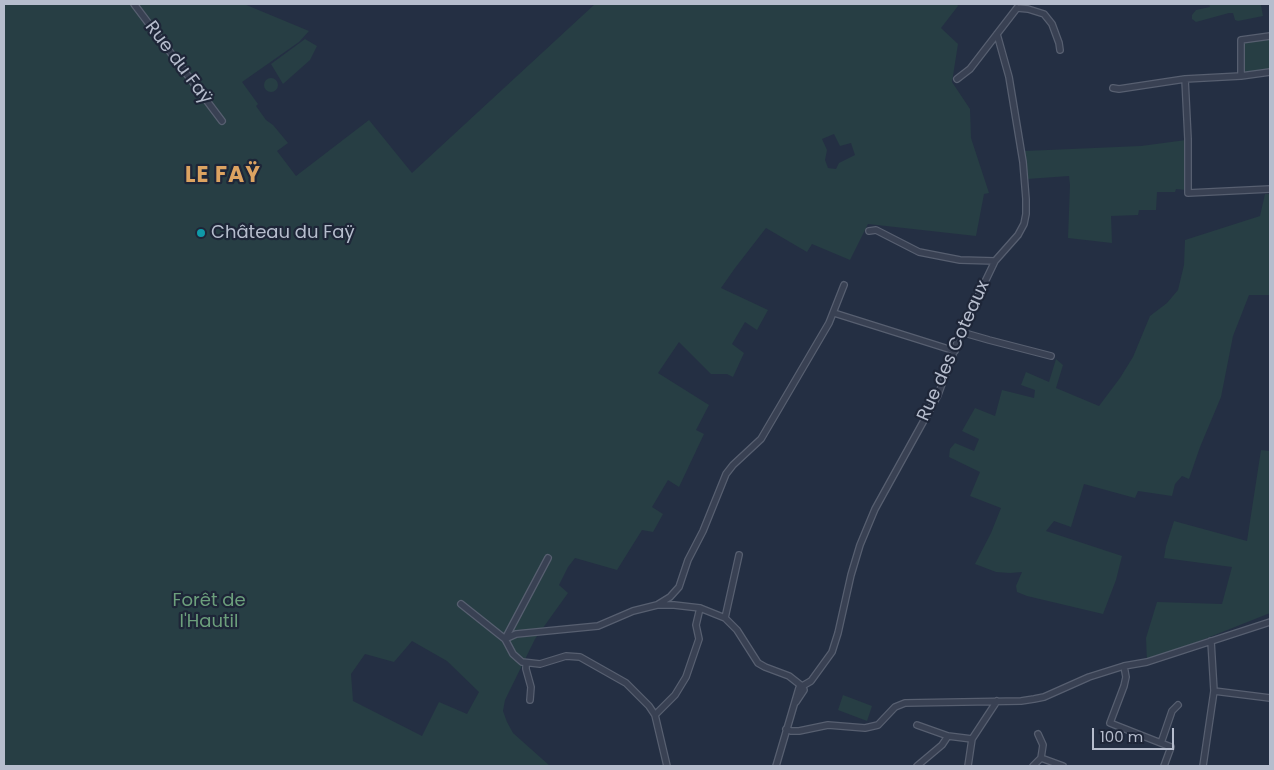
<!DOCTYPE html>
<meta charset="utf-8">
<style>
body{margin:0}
#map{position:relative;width:1274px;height:770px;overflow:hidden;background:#242f43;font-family:Poppins,sans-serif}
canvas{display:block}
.frame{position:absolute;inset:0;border:5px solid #b6bdcd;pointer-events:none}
.scale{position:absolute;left:1092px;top:728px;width:82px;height:22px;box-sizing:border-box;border:2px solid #b6bdcd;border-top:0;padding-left:6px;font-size:15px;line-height:18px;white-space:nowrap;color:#b6bdcd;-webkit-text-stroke:4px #1e2638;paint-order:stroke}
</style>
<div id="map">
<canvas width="1274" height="770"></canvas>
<div class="frame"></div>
<div class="scale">100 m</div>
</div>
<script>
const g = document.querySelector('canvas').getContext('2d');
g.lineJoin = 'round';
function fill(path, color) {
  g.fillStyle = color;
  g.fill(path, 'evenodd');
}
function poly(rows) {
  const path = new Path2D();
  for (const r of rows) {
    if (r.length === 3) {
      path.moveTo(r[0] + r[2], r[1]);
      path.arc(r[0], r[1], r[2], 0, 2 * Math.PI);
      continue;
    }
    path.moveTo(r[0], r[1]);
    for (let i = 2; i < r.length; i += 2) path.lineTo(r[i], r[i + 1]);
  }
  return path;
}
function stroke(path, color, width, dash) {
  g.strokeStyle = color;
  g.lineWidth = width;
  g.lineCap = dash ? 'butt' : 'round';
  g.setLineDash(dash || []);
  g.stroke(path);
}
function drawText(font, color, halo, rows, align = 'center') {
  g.font = font + ' Poppins,sans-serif';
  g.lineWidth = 4.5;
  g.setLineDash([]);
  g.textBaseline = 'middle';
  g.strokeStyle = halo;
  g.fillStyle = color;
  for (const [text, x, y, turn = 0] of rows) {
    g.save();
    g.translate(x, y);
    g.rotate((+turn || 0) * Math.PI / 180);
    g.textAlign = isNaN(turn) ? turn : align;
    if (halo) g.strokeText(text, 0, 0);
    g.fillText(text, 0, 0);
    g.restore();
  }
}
const green = poly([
 [4,4,244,4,309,31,299,42,242,82,258,104,256,106,266,120,273,125,288,143,277,151,296,176,369,120,412,173,595,4,957,4,958,6,941,28,958,44,952,82,970,109,971,138,989,193,984,194,976,236,868,224,850,260,812,244,807,252,766,228,735,268,721,288,768,310,757,330,745,322,732,344,744,353,733,377,727,374,711,374,679,342,658,373,709,405,696,430,704,434,679,487,668,480,652,507,663,514,653,532,642,530,617,570,575,558,568,567,559,585,568,593,535,639,505,700,503,711,507,722,513,733,550,766,4,766],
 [834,134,840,146,851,143,855,155,839,163,836,169,828,168,825,160,827,150,822,139],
 [412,641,447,661,479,692,467,714,439,702,422,736,353,701,351,674,365,654,394,662],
 [1209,4,1270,4,1261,5,1263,16,1238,21,1235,20,1233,13,1229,13,1196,22,1192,19,1192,15,1196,10,1210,7],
 [1270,36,1270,74,1241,76,1239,39],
 [305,39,317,46,310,60,283,84,271,64],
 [271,85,7],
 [1186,140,1186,190,1176,189,1175,192,1157,192,1156,210,1139,210,1138,215,1111,216,1112,243,1068,238,1070,185,1069,176,1027,179,1024,151,1141,146],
 [1265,194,1270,194,1270,295,1249,295,1233,336,1221,397,1200,447,1189,479,1182,476,1175,484,1172,496,1138,491,1135,498,1084,484,1071,527,1054,521,1046,531,1122,556,1116,580,1103,614,1027,596,1017,592,1016,586,1022,572,1010,573,996,572,975,564,991,533,1001,508,970,496,980,472,949,457,950,449,955,443,974,451,979,439,962,431,975,408,995,416,1002,390,1034,398,1035,390,1021,385,1026,372,1049,382,1056,359,1063,365,1056,388,1099,406,1120,378,1133,357,1150,316,1167,303,1178,290,1184,265,1185,240,1260,216],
 [1261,450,1270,451,1270,613,1147,662,1146,638,1157,602,1222,604,1232,567,1164,558,1166,546,1174,521,1247,541],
 [843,695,872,706,867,721,838,710]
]);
const minor = poly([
 [134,4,222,121],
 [1017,8,1028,9,1044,14,1052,24,1059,43,1060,50],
 [1241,76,1270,72],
 [957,79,970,69,1017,8],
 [1185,79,1188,139,1188,193,1270,189],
 [1113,88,1119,89,1185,79,1241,76,1241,40,1270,36],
 [869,231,876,230,919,252,960,260,995,261],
 [834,313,955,351],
 [961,332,989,340,1051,356],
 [461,604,505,639,513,654,522,662,540,664,566,656,580,657,626,683,649,706,655,715,667,766],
 [657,605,670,597,679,587,688,560,703,531,726,474,733,465,761,439,829,323,844,285],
 [725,618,739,555],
 [505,639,516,634,598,626,633,611,657,605,674,605,700,608,725,618,737,630,758,663,765,667,789,676,803,687],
 [505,639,548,558],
 [526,664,526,669,531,687,530,700],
 [1124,666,1126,677,1124,686,1110,723,1171,747,1164,766],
 [1214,691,1270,698],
 [796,702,804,690,803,687],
 [655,715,675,695,686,677,699,639,696,625,700,608],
 [917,725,948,736],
 [786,729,791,731,799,731,828,725,865,728,878,725,895,707,905,703,1021,701,1034,699,1044,697,1089,677,1124,666,1147,662,1270,622],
 [1161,743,1172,711,1178,705],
 [1041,758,1063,766],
 [776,766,799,688,811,681,832,652,838,633,851,575,860,545,875,509,938,395,961,332,995,261,1018,235,1024,224,1026,214,1026,199,1023,162,1009,77,997,34],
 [917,766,942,745,948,736,972,739],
 [968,766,972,739,997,701],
 [1033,766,1041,758,1043,745,1038,734],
 [1203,766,1214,691,1211,641]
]);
const markers = [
 [201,233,5,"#0f9aa8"]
];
const streetNames = [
 ["Rue du Faÿ",178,63,53],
 ["Rue des Coteaux",954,351,-66]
];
const poiNames = [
 ["Château du Faÿ",211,233]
];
const parkNames = [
 ["Forêt de",209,601],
 ["l'Hautil",209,622]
];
const districtNames = [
 ["LE FAŸ",223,176]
];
fill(green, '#273e44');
stroke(minor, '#575f70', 8);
stroke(minor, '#394153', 5.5);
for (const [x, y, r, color] of markers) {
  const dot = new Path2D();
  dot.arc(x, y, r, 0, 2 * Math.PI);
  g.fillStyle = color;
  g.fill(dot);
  stroke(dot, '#1e2638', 2);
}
drawText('18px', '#b6bdcd', '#1e2638', streetNames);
drawText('18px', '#b6bdcd', '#1e2638', poiNames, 'left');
drawText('18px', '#6c9f7c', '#1e2638', parkNames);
g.letterSpacing = '1px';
drawText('bold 22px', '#dda361', '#1e2638', districtNames);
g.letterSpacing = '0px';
</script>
